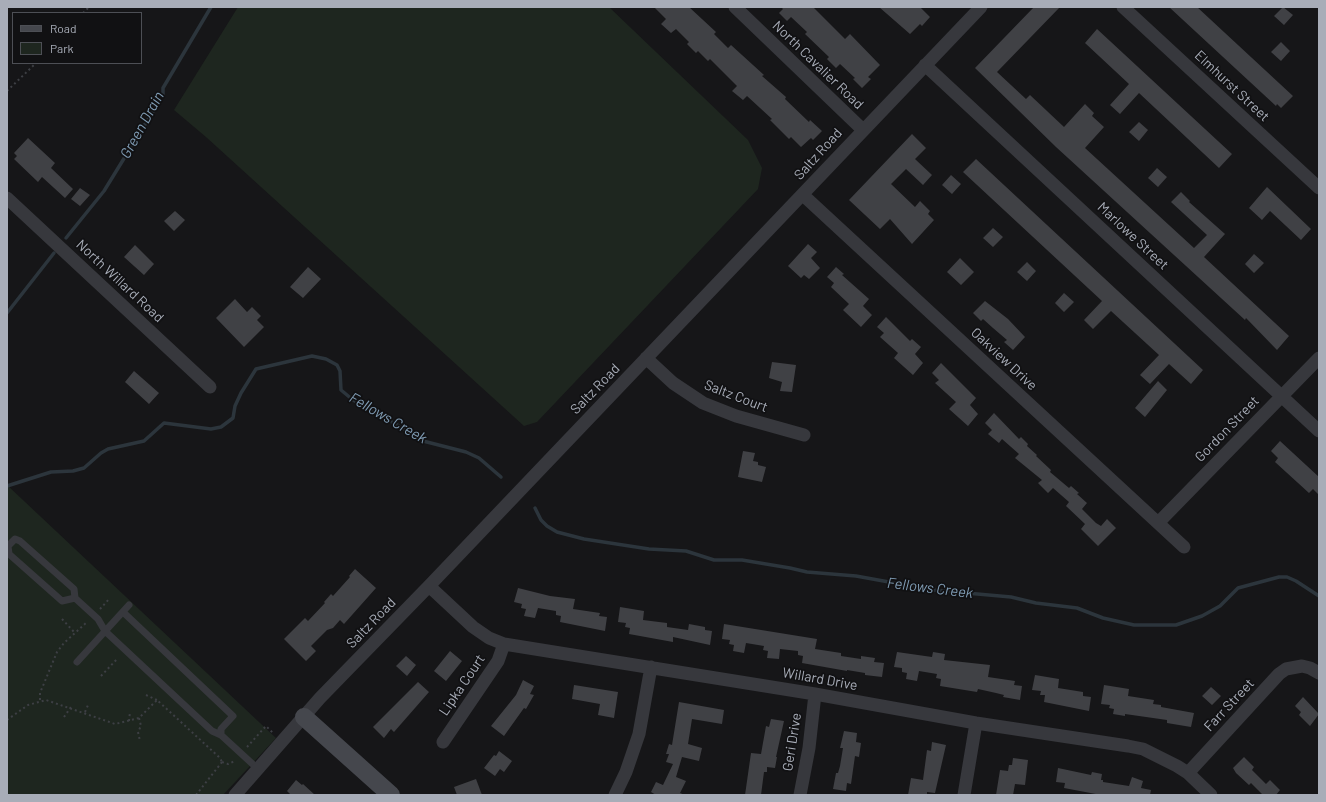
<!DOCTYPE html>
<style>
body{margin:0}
#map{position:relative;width:1326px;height:802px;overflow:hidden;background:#161618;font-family:Barlow,sans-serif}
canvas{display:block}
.frame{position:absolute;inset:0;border:8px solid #a8adb8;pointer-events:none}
.legend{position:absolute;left:12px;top:12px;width:130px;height:52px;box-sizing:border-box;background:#111113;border:1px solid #4d4f55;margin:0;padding:5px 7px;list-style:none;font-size:12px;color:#a8adb8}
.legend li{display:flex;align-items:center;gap:8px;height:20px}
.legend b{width:20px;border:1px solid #4d4f55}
</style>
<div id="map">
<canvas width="1326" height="802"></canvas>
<div class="frame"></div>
<ul class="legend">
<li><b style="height:5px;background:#45474d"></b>Road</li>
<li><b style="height:11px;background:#1e261f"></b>Park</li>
</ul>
</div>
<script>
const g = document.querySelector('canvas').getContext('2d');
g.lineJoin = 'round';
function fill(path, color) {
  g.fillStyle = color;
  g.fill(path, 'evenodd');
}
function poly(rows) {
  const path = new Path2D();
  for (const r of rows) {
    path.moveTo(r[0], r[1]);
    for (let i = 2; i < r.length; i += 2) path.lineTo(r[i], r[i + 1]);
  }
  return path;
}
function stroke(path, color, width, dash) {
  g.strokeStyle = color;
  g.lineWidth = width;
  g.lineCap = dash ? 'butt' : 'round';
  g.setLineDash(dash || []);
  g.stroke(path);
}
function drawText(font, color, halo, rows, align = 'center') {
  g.font = font + ' Barlow,sans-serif';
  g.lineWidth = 3.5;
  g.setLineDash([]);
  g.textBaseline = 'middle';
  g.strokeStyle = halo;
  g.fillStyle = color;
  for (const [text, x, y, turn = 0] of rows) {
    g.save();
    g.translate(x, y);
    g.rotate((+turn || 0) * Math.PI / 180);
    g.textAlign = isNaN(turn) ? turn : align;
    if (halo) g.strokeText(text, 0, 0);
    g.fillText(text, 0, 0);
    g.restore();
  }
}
const green = poly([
 [238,7,609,7,748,140,762,168,758,189,537,422,524,426,206,137,174,110],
 [7,485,276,738,223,795,7,795]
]);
const stream = poly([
 [66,238,104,191,163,95,163,88,211,7],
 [7,313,54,253],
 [7,486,51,472,73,471,84,468,101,453,108,449,144,441,164,423,211,429,221,427,233,418,235,406,241,393,256,369,312,356,326,359,337,365,340,371,341,390,353,400,399,426,423,441,466,452,479,458,501,477],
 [535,508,541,520,547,526,557,532,584,539,649,549,686,551,714,560,742,560,790,568,807,572,856,576,933,590,1011,597,1036,603,1077,608,1103,618,1134,625,1176,625,1202,616,1220,606,1238,588,1279,577,1287,577,1296,581,1319,596]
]);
const building = poly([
 [654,7,689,7,716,32,714,34,728,48,731,45,764,75,762,76,786,97,785,99,809,122,810,120,822,131,813,140,811,138,801,147,791,137,789,139,770,120,772,119,747,96,743,100,732,91,737,86,710,59,708,61,698,51,696,53,687,44,689,42,676,29,671,33,661,24,666,19],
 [781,7,813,7,845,39,850,34,880,65,868,77,871,79,862,88,853,79,855,78,840,64,836,68,827,59,829,57,805,34,807,32,791,17,787,21,779,13,783,9],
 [879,7,920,7,930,17,922,26,920,24,910,34],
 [1034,7,1060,7,997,72,1026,99,1030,95,1064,127,1085,104,1094,113,1092,116,1104,127,1085,148,1194,248,1207,235,1171,202,1181,192,1190,201,1189,202,1225,234,1204,257,1289,336,1277,350,1246,318,1245,320,1056,147,975,68],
 [1169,7,1197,7,1293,96,1281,108,1277,104,1276,106],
 [1283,7,1293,15,1284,25,1274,16],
 [1097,29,1232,154,1219,168,1139,93,1120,114,1110,105,1129,84,1085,43],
 [1281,42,1290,51,1281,61,1271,52],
 [1139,122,1148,130,1139,141,1129,132],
 [912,134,926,148,915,159,932,175,923,185,906,169,891,184,915,207,920,201,930,211,928,214,934,220,912,244,890,219,880,229,849,200],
 [28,138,55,163,51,168,73,189,65,198,42,177,38,182,14,159,17,156,14,153],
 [976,159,1203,370,1191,384,1169,364,1150,384,1140,375,1159,355,1111,311,1093,329,1084,320,1102,301,963,172],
 [1157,168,1167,177,1158,187,1148,178],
 [951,175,961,184,952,194,942,185],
 [1267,187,1311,229,1301,240,1270,211,1262,220,1249,208],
 [80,188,90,195,80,206,71,199],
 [175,211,185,220,174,231,164,221],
 [993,228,1003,237,993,247,983,238],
 [808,244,817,252,811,258,820,268,809,279,804,275,801,278,788,266],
 [135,245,154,264,144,275,124,257],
 [1254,254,1264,263,1254,273,1245,264],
 [960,258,974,272,961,285,947,272],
 [1027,262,1036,271,1027,281,1017,272],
 [308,267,321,279,303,298,290,287],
 [836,267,844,274,842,275,869,299,863,306,872,315,861,327,843,310,849,304,831,287,834,283,827,277],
 [1064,293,1074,302,1064,312,1055,303],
 [235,299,247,312,252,307,261,316,257,320,264,327,244,347,216,318],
 [985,301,1008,319,1025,337,1013,350,1004,342,1007,340,993,328,983,319,981,321,973,313],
 [886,317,910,341,912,339,921,347,915,354,923,363,913,375,894,358,898,353,880,337,884,333,877,327],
 [772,362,796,365,792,392,780,391,782,382,769,378],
 [941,363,976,398,970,405,978,414,968,426,949,409,956,402,935,383,939,380,932,373],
 [134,371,159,393,149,404,125,382],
 [1158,381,1167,390,1145,417,1135,408],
 [994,413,1019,439,1021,437,1028,444,1027,446,1037,455,1036,456,1051,470,1050,472,1069,488,1071,486,1079,493,1077,494,1087,503,1082,509,1096,523,1101,526,1107,519,1116,528,1098,546,1081,529,1085,524,1066,506,1069,502,1053,488,1048,493,1038,483,1042,480,1015,458,1019,454,1002,439,999,443,988,434,992,430,985,423],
 [1280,441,1319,477,1319,495,1313,489,1309,493,1275,462,1278,458,1271,451],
 [743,451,755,453,753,461,758,462,758,465,766,467,762,482,738,477],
 [355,569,376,588,344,624,340,620,333,628,327,630,311,646,316,651,306,661,284,639,305,618,308,621,325,603,324,602,331,594,333,596,350,577,349,576],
 [518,588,550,596,575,599,573,609,600,613,599,616,607,617,605,631,560,622,561,616,556,615,556,611,538,608,535,618,524,616,526,609,521,608,522,604,514,602],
 [620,607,644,611,643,620,667,623,667,627,688,630,689,624,705,627,705,630,712,631,710,645,673,637,673,642,629,634,630,628,625,627,626,623,618,622],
 [724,624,817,639,815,649,841,653,841,656,861,659,861,656,875,658,874,662,884,663,882,677,865,675,865,673,847,670,847,671,802,663,803,656,798,655,798,651,780,649,779,659,767,658,768,651,763,650,764,646,746,643,744,653,733,651,734,645,729,644,730,640,722,639],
 [450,651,462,661,446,681,434,671],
 [897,652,932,657,933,652,945,654,944,660,990,665,988,677,1015,681,1014,685,1022,686,1020,700,1003,697,1004,695,996,693,978,689,977,692,940,686,941,679,936,678,937,674,919,671,917,681,906,679,907,673,902,672,902,668,894,667],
 [406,656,416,665,407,676,396,666],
 [1035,675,1059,679,1058,688,1083,692,1083,696,1091,697,1089,711,1044,702,1045,695,1040,695,1041,691,1032,690],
 [523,680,534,686,530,694,534,695,526,709,524,708,504,736,491,726,516,695],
 [418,682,429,692,394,732,391,729,384,738,373,727],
 [574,685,618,692,614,718,598,715,600,704,572,699],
 [1104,685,1129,689,1128,696,1154,700,1153,704,1161,705,1161,707,1194,713,1191,727,1167,723,1167,720,1125,714,1125,716,1113,714,1114,709,1109,708,1110,705,1101,704],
 [1211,687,1221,696,1212,705,1202,696],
 [1303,697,1319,714,1310,726,1299,715,1301,712,1295,706],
 [679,702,724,710,722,724,692,719,688,744,702,748,699,761,682,757,676,777,686,781,680,793,685,795,656,795,651,792,656,782,663,785,673,764,666,762,669,754,666,754,669,744,672,745],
 [771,719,784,721,776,757,777,757,775,768,767,767,767,772,764,772,761,795,745,795,751,753,761,754,766,726,769,727],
 [844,731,857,733,856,742,861,743,859,757,855,756,851,784,847,783,846,791,833,789,836,773,838,773,840,766,843,748,840,748],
 [932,742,946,745,935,793,927,792,927,795,908,795,911,778,923,780,927,750,931,751],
 [499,751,512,761,504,772,500,769,495,776,484,768,494,755,496,756],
 [1244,757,1254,767,1252,770,1266,784,1270,780,1280,790,1276,795,1263,795,1251,783,1249,785,1236,773,1233,768],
 [1013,758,1028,760,1025,785,1015,784,1013,795,996,795,1000,770,1008,771,1009,765,1012,765],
 [1058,768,1091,775,1092,772,1102,774,1101,780,1103,780,1103,782,1129,786,1132,777,1143,781,1141,788,1151,790,1150,795,1101,795,1064,788,1065,783,1056,782],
 [476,779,482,795,457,795,454,787],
 [296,780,302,785,303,784,315,795,291,795,287,791]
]);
const path = poly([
 [83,13,89,7],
 [7,91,36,63],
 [100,609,110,598],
 [62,619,75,633],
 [101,676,118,658],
 [146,695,157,700],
 [40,700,40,693,57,652,64,643,87,622],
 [85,712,88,705],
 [64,717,71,707],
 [139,718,141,726,138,732,140,741],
 [7,720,28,705,46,700,115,724,139,718,157,700,220,758,222,762],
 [129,721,130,712],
 [247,747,266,726,273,733],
 [222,762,228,764,235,761],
 [196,795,222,762]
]);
const lane = poly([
 [75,598,62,601,9,554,8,546,15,539,20,541,74,589,75,598,98,619,105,631,212,731,221,735,258,769],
 [123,612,233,716,221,729,221,735],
 [77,662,129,605]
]);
const street = poly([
 [735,7,863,130],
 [1123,7,1319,188],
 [925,65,1319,431],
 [803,195,1184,547],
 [7,198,210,387],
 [646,358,673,383,703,403,736,416,804,435],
 [1158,523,1319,358],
 [429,586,473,627,489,638,504,644,815,694,976,723,1128,746,1143,749,1177,766,1188,773,1211,795],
 [443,742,498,661,504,644],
 [1188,773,1279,674,1286,669,1302,666,1310,668,1319,673],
 [235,795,320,698,429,586,981,7],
 [615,795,626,772,639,734,651,667],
 [800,795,809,748,815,694],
 [964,795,976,723]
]);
const secondary = poly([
 [304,717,391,795]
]);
const streetNames = [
 ["North Cavalier Road",818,65,44],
 ["Elmhurst Street",1232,86,43],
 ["Saltz Road",818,154,-48],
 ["Marlowe Street",1133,236,43],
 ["North Willard Road",120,281,43],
 ["Oakview Drive",1004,359,43],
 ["Saltz Road",595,389,-46],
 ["Saltz Court",736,396,21],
 ["Gordon Street",1227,429,-46],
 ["Saltz Road",371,623,-46],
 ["Willard Drive",820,679,10],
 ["Lipka Court",462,685,-56],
 ["Farr Street",1229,705,-47],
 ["Geri Drive",792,742,-81]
];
const waterNames = [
 ["Green Drain",142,125,-61],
 ["Fellows Creek",388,418,30],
 ["Fellows Creek",930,588,7]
];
fill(green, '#1e261f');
stroke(stream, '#2c353c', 3.5);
fill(building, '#404145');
stroke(path, '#3d3f44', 2, [2, 3]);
stroke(lane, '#37383d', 7);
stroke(street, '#37383d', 13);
stroke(secondary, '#45474d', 18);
drawText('14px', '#a8adb8', '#111113', streetNames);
drawText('italic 15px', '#7f9bb3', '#111113', waterNames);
</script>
